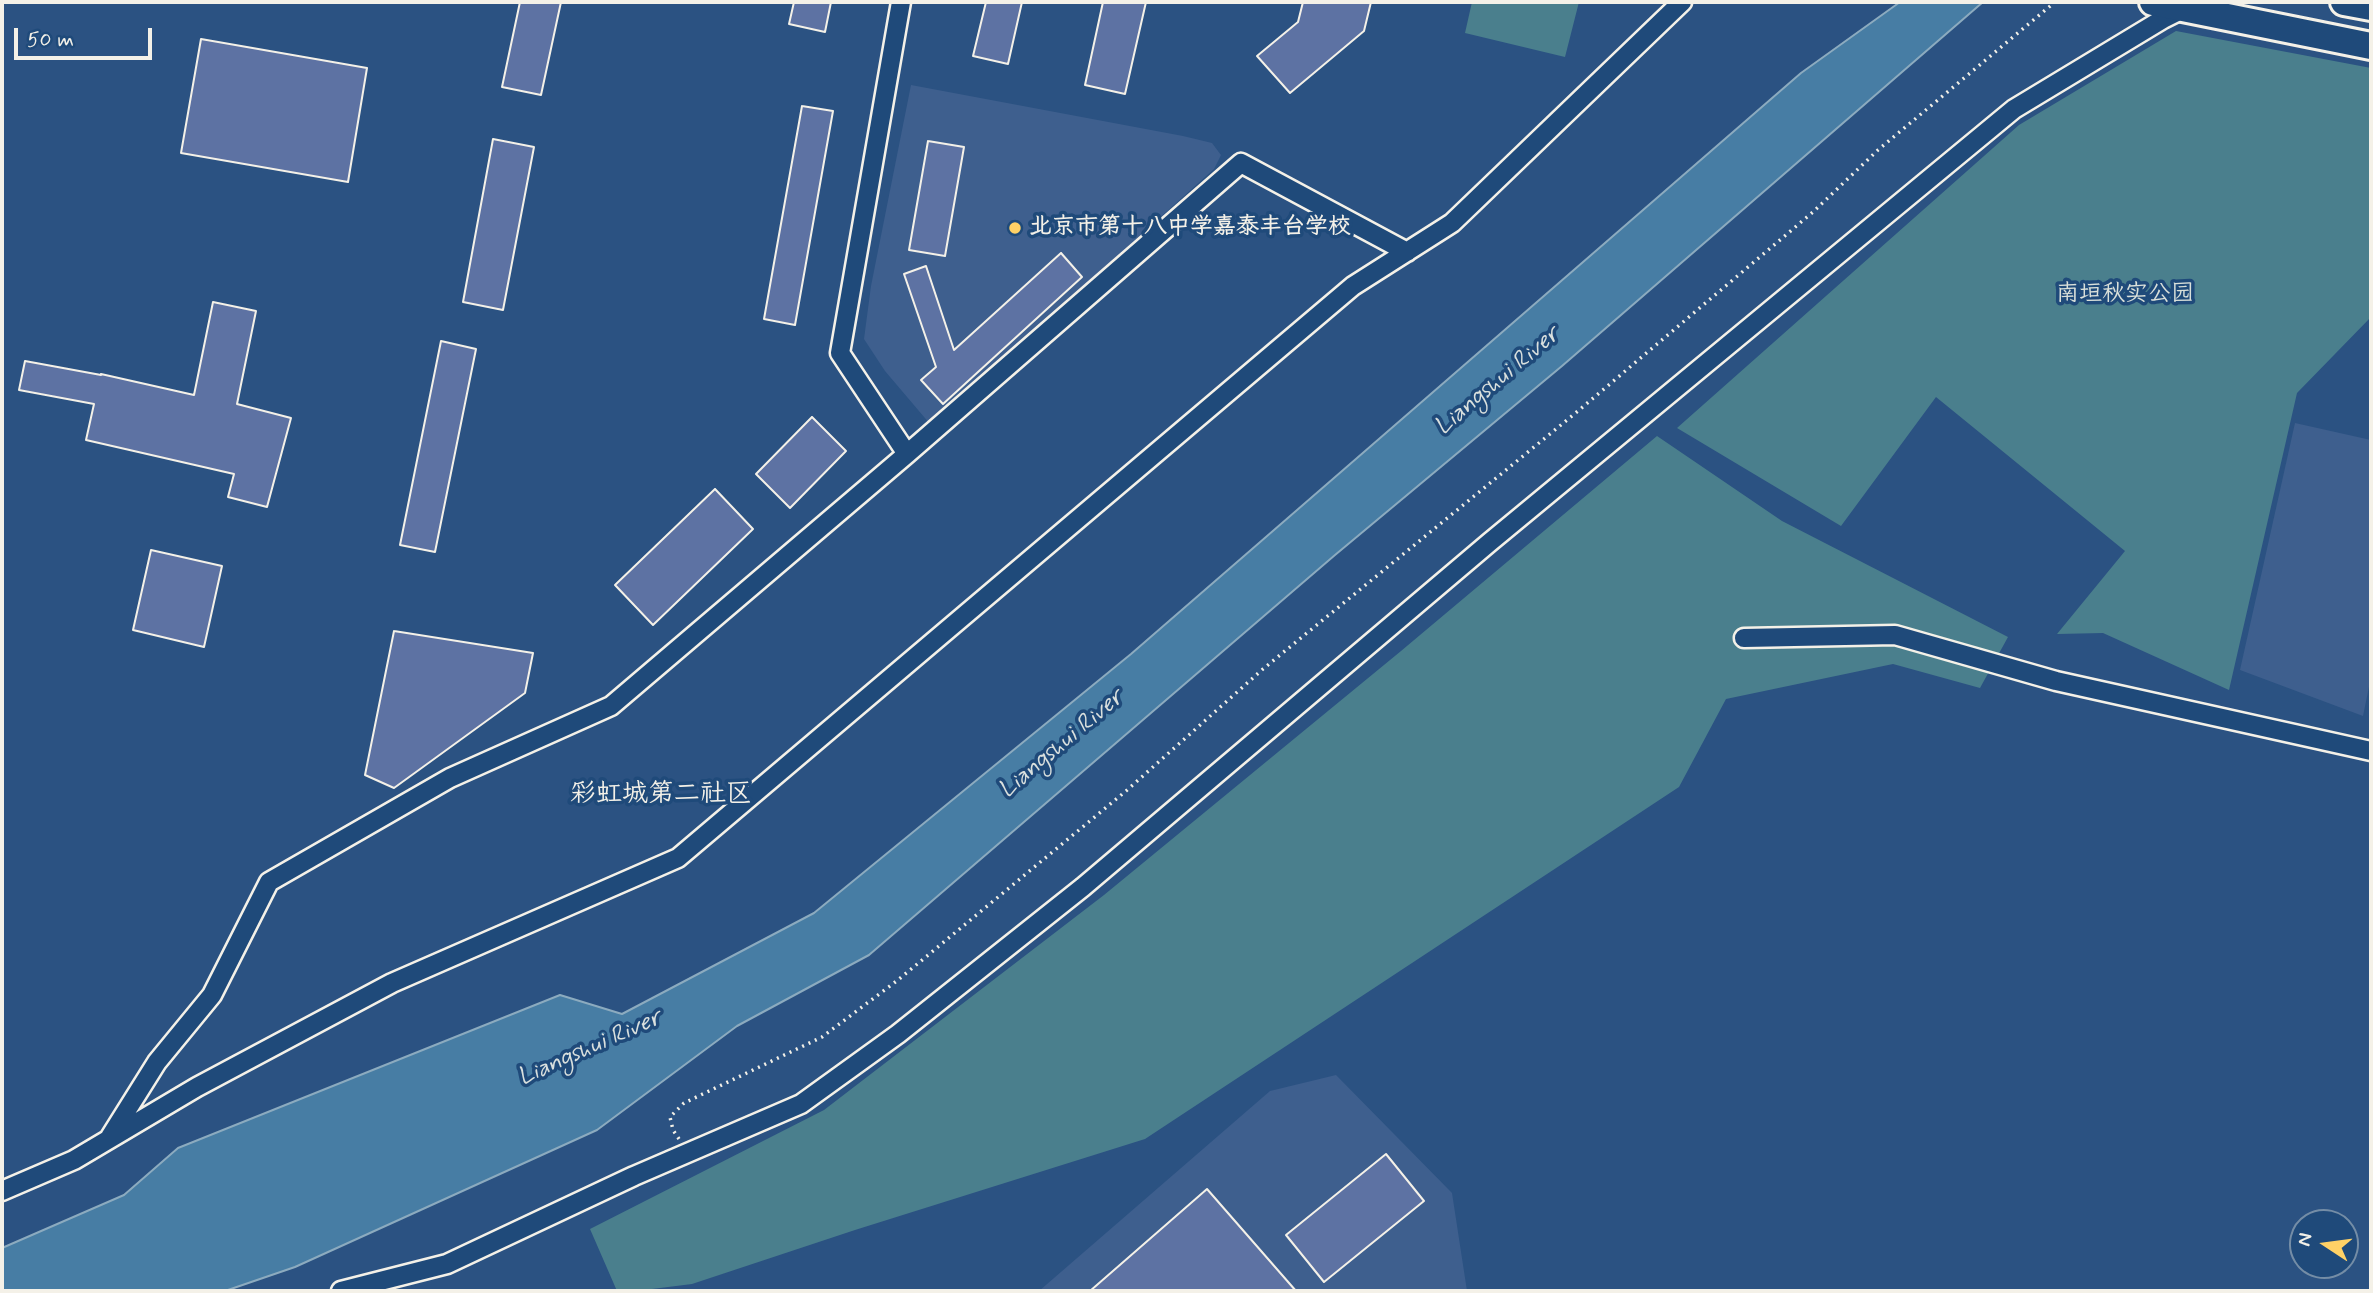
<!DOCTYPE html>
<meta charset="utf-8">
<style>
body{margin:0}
#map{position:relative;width:2373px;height:1293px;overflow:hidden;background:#2b5282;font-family:Mynerve,sans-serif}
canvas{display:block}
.frame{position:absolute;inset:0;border:4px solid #f4f1e8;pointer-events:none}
.north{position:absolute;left:2289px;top:1209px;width:70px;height:70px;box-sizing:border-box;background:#1f4a7a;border:2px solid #748da6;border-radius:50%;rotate:283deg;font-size:19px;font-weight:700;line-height:28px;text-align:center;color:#f4f1e8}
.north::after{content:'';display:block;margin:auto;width:24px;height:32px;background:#ffd166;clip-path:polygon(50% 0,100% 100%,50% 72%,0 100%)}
.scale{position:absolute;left:14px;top:28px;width:138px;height:32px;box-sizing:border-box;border:4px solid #f4f1e8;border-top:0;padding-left:9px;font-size:21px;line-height:24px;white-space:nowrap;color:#f4f1e8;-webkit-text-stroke:5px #1f4a7a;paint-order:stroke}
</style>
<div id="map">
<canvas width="2373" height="1293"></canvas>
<div class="frame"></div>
<div class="north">N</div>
<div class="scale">50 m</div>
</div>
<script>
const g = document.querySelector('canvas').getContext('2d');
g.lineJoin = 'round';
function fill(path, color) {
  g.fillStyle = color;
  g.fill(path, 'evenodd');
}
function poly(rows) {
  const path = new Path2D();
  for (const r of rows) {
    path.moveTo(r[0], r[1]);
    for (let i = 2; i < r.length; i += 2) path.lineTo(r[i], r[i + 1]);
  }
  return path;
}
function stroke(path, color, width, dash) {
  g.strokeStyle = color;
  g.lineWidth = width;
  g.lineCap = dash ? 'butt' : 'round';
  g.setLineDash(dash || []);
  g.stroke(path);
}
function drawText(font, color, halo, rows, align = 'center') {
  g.font = font + ' Mynerve,"LXGW WenKai TC",sans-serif';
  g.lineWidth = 7;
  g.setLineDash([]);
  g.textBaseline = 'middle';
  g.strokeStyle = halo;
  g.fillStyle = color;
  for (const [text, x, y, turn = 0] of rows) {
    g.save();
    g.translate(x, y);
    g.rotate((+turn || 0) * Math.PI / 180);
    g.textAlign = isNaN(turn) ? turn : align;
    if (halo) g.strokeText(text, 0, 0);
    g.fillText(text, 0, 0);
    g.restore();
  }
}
const built = poly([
 [911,85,1183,136,1212,143,1221,155,1214,169,930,424,885,371,864,339,871,286],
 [2295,423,2371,440,2371,677,2363,716,2240,670],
 [1336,1075,1452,1193,1467,1291,1039,1291,1270,1091]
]);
const green = poly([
 [1472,2,1579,2,1565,57,1465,33],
 [2176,31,2371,68,2371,317,2297,393,2229,690,2103,633,2057,634,2125,551,1936,397,1841,526,1677,428,2019,125],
 [1657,436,1782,521,2008,637,1980,688,1893,664,1726,699,1679,787,1145,1139,855,1230,692,1284,636,1291,617,1291,590,1229,824,1110,1104,895,1401,651]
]);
const water = poly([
 [1900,2,1983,2,1562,366,1335,555,869,955,737,1026,597,1130,295,1267,225,1291,2,1291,2,1248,124,1195,178,1148,560,995,622,1014,814,913,1131,654,1801,73,1900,2]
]);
const building = poly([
 [520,2,561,2,541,95,502,87,520,2],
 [794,2,831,2,825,32,789,24,794,2],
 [986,2,1022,2,1008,64,973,56,986,2],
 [1103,2,1146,2,1125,94,1085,85,1103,2],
 [1303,2,1371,2,1364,31,1290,93,1257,56,1298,22,1303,2],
 [201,39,367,68,348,182,181,153,201,39],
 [802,106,833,111,795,325,764,319,802,106],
 [493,139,534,147,503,310,463,302,493,139],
 [928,141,964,147,945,256,909,250,928,141],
 [1061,253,1082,277,943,404,921,380,936,367,904,274,926,266,954,350,1061,253],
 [213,302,256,311,237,404,291,418,267,507,228,497,234,474,86,440,94,404,19,390,25,361,101,375,101,374,194,395,213,302],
 [441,341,476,349,435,552,400,545,441,341],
 [812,417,846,451,790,508,756,474,812,417],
 [715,489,753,529,653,625,615,585,715,489],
 [151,550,222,566,204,647,133,630,151,550],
 [394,631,533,653,525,693,394,788,365,775,394,631],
 [1386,1154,1424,1201,1324,1282,1286,1235,1386,1154],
 [1207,1189,1296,1291,1090,1291,1207,1189]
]);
const path = poly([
 [679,1139,673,1130,670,1117,684,1103,822,1037,898,980,1126,791,1263,669,1578,411,1813,212,1878,150,2055,2]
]);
const minor = poly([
 [901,2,840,353,907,454],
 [1744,638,1895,635,2056,681,2371,751],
 [110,1137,157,1062,212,995,269,882,450,778,611,706,907,454,1241,163,1407,252],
 [2,1191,74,1160,197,1087,392,983,678,858,1353,286,1452,223,1682,2],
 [341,1291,447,1264,634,1176,801,1104,898,1034,1083,887,1490,542,2014,109,2163,19,2185,8]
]);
const secondary = poly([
 [2153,2,2371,46],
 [2344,2,2371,7]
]);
const markers = [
 [1015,228,7,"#ffd166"]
];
const poiNames = [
 ["北京市第十八中学嘉泰丰台学校",1029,228]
];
const parkNames = [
 ["南垣秋实公园",2125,295]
];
const waterNames = [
 ["Liangshui River",1498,382,-40],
 ["Liangshui River",1062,745,-40],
 ["Liangshui River",590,1049,-24]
];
const quarterNames = [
 ["彩虹城第二社区",661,796]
];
fill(built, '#3e5f8e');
fill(green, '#4a7f8d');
fill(water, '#477da4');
stroke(water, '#8cabbf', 2);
fill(building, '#5d72a3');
stroke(building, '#f4f1e8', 2);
stroke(minor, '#f4f1e8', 23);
stroke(secondary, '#f4f1e8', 32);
stroke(path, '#f4f1e8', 3.5, [2, 5]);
stroke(minor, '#1f4a7a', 18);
stroke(secondary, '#1f4a7a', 26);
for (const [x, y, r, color] of markers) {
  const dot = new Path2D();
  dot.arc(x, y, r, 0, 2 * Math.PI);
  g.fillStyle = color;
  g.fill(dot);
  stroke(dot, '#1f4a7a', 2.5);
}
drawText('bold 23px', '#f4f1e8', '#1f4a7a', poiNames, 'left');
drawText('23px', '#dae0da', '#1f4a7a', parkNames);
drawText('italic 24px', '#dae0de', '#1f4a7a', waterNames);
drawText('26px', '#f4f1e8', '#1f4a7a', quarterNames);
</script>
